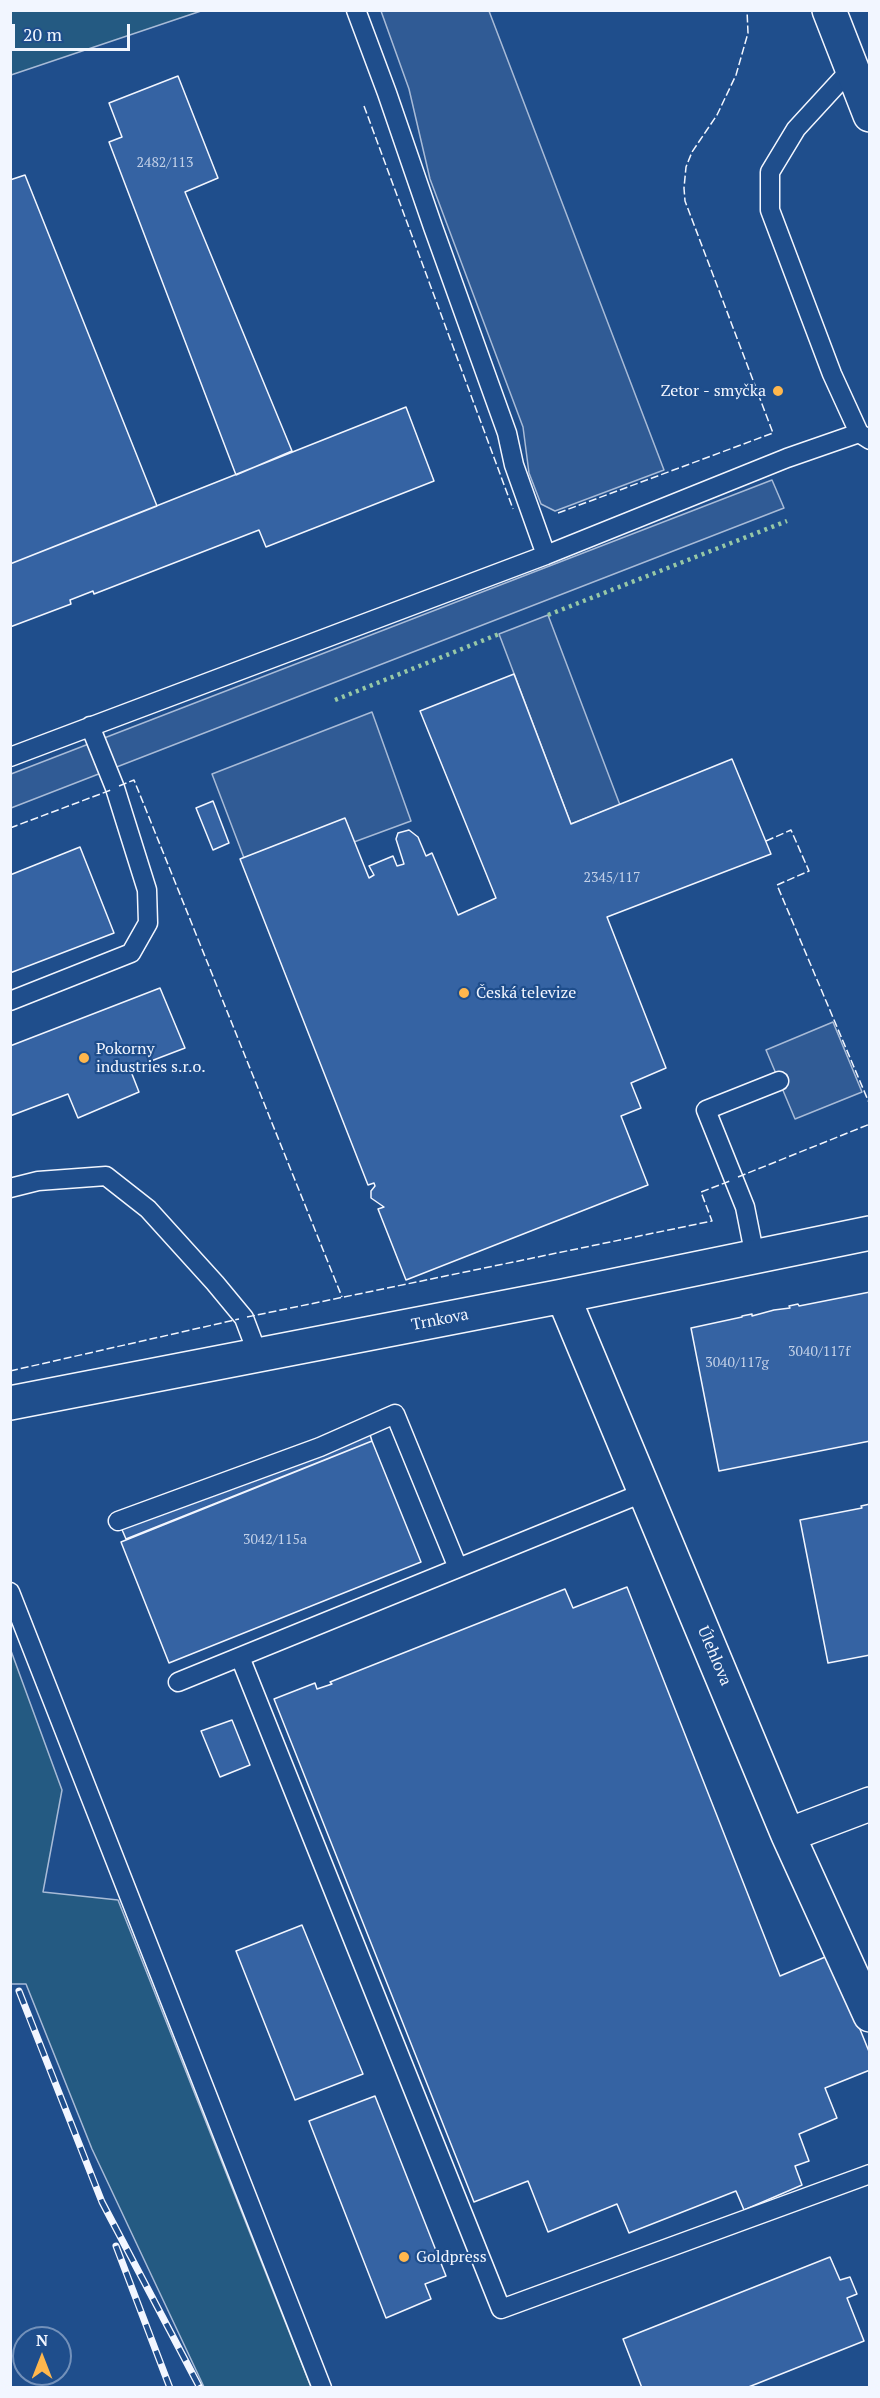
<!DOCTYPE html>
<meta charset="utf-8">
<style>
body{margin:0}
#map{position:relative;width:880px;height:2398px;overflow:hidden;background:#1f4e8c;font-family:"PT Serif",serif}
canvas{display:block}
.frame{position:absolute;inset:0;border:12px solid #f2f6ff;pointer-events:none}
.north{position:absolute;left:12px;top:2326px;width:60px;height:60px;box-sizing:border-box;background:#1f4e8c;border:2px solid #7391ba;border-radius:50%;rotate:0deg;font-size:16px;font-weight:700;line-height:24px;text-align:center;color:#f2f6ff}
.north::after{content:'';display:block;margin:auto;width:21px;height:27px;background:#ffb74d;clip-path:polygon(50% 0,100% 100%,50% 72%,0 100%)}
.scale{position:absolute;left:12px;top:24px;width:118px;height:27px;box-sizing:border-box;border:3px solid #f2f6ff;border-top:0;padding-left:8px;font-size:18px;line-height:21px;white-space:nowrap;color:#f2f6ff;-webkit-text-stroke:4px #1f4e8c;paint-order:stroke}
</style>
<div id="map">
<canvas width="880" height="2398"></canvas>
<div class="frame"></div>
<div class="north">N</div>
<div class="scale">20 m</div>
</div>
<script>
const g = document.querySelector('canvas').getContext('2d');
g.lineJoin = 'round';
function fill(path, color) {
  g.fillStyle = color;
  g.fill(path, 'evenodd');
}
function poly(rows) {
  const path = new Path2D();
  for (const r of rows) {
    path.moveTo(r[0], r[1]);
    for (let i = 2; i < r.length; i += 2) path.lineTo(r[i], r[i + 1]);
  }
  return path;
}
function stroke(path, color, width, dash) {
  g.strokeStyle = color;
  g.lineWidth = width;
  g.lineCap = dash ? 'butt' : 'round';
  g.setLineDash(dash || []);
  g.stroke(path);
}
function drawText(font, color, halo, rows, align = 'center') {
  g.font = font + ' "PT Serif",serif';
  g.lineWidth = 4.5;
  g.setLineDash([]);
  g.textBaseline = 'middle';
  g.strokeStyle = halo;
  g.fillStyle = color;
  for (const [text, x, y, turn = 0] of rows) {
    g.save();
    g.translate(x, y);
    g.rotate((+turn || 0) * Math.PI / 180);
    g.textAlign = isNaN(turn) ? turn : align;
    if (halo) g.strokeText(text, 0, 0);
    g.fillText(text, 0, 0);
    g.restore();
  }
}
const green = poly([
 [11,10,201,10,201,11,11,75,11,10],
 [10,1648,62,1790,43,1892,118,1900,311,2387,204,2387,92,2149,26,1984,11,1984,10,1648]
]);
const parking = poly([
 [381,11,489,11,664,470,555,511,541,504,529,473,523,427,430,179,409,89,381,11],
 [772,480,784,508,11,808,11,774,772,480],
 [548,615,620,805,571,824,499,634,548,615],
 [372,712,411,821,354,842,345,819,244,858,212,774,372,712],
 [833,1022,862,1092,795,1119,766,1050,833,1022]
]);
const building = poly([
 [178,76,218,178,185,192,292,451,236,475,109,142,122,137,109,103,178,76],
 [25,175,157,506,10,564,10,180,25,175],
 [406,407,434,481,266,547,259,530,94,594,93,591,70,600,71,604,10,627,10,564,406,407],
 [514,674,571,824,732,759,771,854,607,917,666,1068,631,1083,641,1108,621,1116,648,1185,406,1280,378,1209,384,1207,371,1198,371,1191,375,1186,374,1183,368,1185,240,859,345,818,369,878,374,875,369,866,393,856,397,866,404,864,396,839,398,833,409,830,418,837,426,856,432,853,458,915,496,898,420,711,514,674],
 [213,801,229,843,213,850,196,808,213,801],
 [80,847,114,933,10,973,10,875,80,847],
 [160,988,185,1048,130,1069,139,1092,78,1118,68,1094,10,1116,10,1046,160,988],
 [870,1292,870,1441,719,1471,691,1328,742,1317,742,1316,752,1314,752,1316,774,1310,790,1308,789,1306,798,1304,799,1306,870,1292],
 [368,1428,372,1441,126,1539,120,1525,368,1428],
 [372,1441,421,1562,169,1663,121,1542,372,1441],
 [870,1504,870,1655,828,1663,800,1520,862,1508,861,1506,870,1504],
 [627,1587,780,1976,830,1955,870,2054,870,2070,825,2088,837,2118,799,2134,809,2161,795,2166,802,2185,744,2210,736,2191,629,2233,617,2204,548,2232,528,2181,474,2202,274,1699,315,1683,317,1689,332,1684,330,1682,565,1589,573,1608,627,1587],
 [232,1720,250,1765,220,1777,201,1731,232,1720],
 [302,1925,363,2074,295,2100,236,1951,302,1925],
 [375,2096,446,2276,425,2284,431,2299,386,2318,309,2121,375,2096],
 [830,2257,840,2280,850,2277,857,2294,847,2298,864,2341,746,2388,642,2388,623,2339,830,2257]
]);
const service = poly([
 [356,10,387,93,433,227,507,433,514,465,546,555],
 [852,68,796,129,770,172,770,210,832,374,859,433,870,440],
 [10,757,546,555,787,458,859,433],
 [10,1001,131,953,148,923,147,890,115,788,90,726],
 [10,1188,38,1181,106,1176,148,1209,215,1283,244,1318,258,1355],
 [755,1257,745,1207,706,1110,779,1081],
 [118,1521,320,1447,395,1414,458,1568],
 [10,1592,322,2388],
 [240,1657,501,2309,870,2174],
 [178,1682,645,1492]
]);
const minor = poly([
 [829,10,870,115],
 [563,1296,788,1835,870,2015],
 [10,1403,563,1296,870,1233],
 [788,1835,870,1804]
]);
const rail = poly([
 [19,1991,102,2202,200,2388],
 [116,2246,170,2388]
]);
const hedge = poly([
 [548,615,787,521],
 [335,700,499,634]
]);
const fence = poly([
 [364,106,513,509],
 [558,513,773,433,685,201,684,188,686,167,692,152,717,115,736,75,748,33,747,10],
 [119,786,134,780,342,1297],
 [10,828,111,790],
 [766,841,791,830,809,871,777,885,870,1105],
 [738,1177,870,1124],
 [247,1317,712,1221,701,1192,730,1181],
 [10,1371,239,1319]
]);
const markers = [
 [778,391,6,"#ffb74d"],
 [464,993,6,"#ffb74d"],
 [84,1058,6,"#ffb74d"],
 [404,2257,6,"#ffb74d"]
];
const numberNames = [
 ["2482/113",165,163],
 ["2345/117",612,878],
 ["3040/117f",819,1352],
 ["3040/117g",737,1363],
 ["3042/115a",275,1540]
];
const poiNames = [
 ["Zetor - smyčka",766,391,"right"],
 ["Česká televize",476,993],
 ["Pokorny",96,1049],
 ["industries s.r.o.",96,1067],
 ["Goldpress",416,2257]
];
const streetNames = [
 ["Trnkova",440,1320,-11],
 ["Úlehlova",714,1656,67]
];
fill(green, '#245a82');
stroke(green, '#a8bbd7', 1.5);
fill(parking, '#305b95');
stroke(parking, '#a8bbd7', 1.5);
fill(building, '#3563a3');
stroke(building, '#f2f6ff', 1.5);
stroke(service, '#f2f6ff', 21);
stroke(minor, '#f2f6ff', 36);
stroke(service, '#1f4e8c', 18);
stroke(minor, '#1f4e8c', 33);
stroke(rail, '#f2f6ff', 7);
stroke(rail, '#1f4e8c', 4.5, [14]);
stroke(hedge, '#97c8a6', 4.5, [3, 4.5]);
stroke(fence, '#f2f6ff', 1.5, [8, 3]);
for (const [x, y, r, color] of markers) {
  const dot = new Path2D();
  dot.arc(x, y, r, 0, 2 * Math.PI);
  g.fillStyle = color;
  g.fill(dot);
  stroke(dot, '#1f4e8c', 2);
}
drawText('14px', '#c3d1e8', null, numberNames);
drawText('16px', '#f2f6ff', '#1f4e8c', poiNames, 'left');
drawText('16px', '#f2f6ff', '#1f4e8c', streetNames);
</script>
